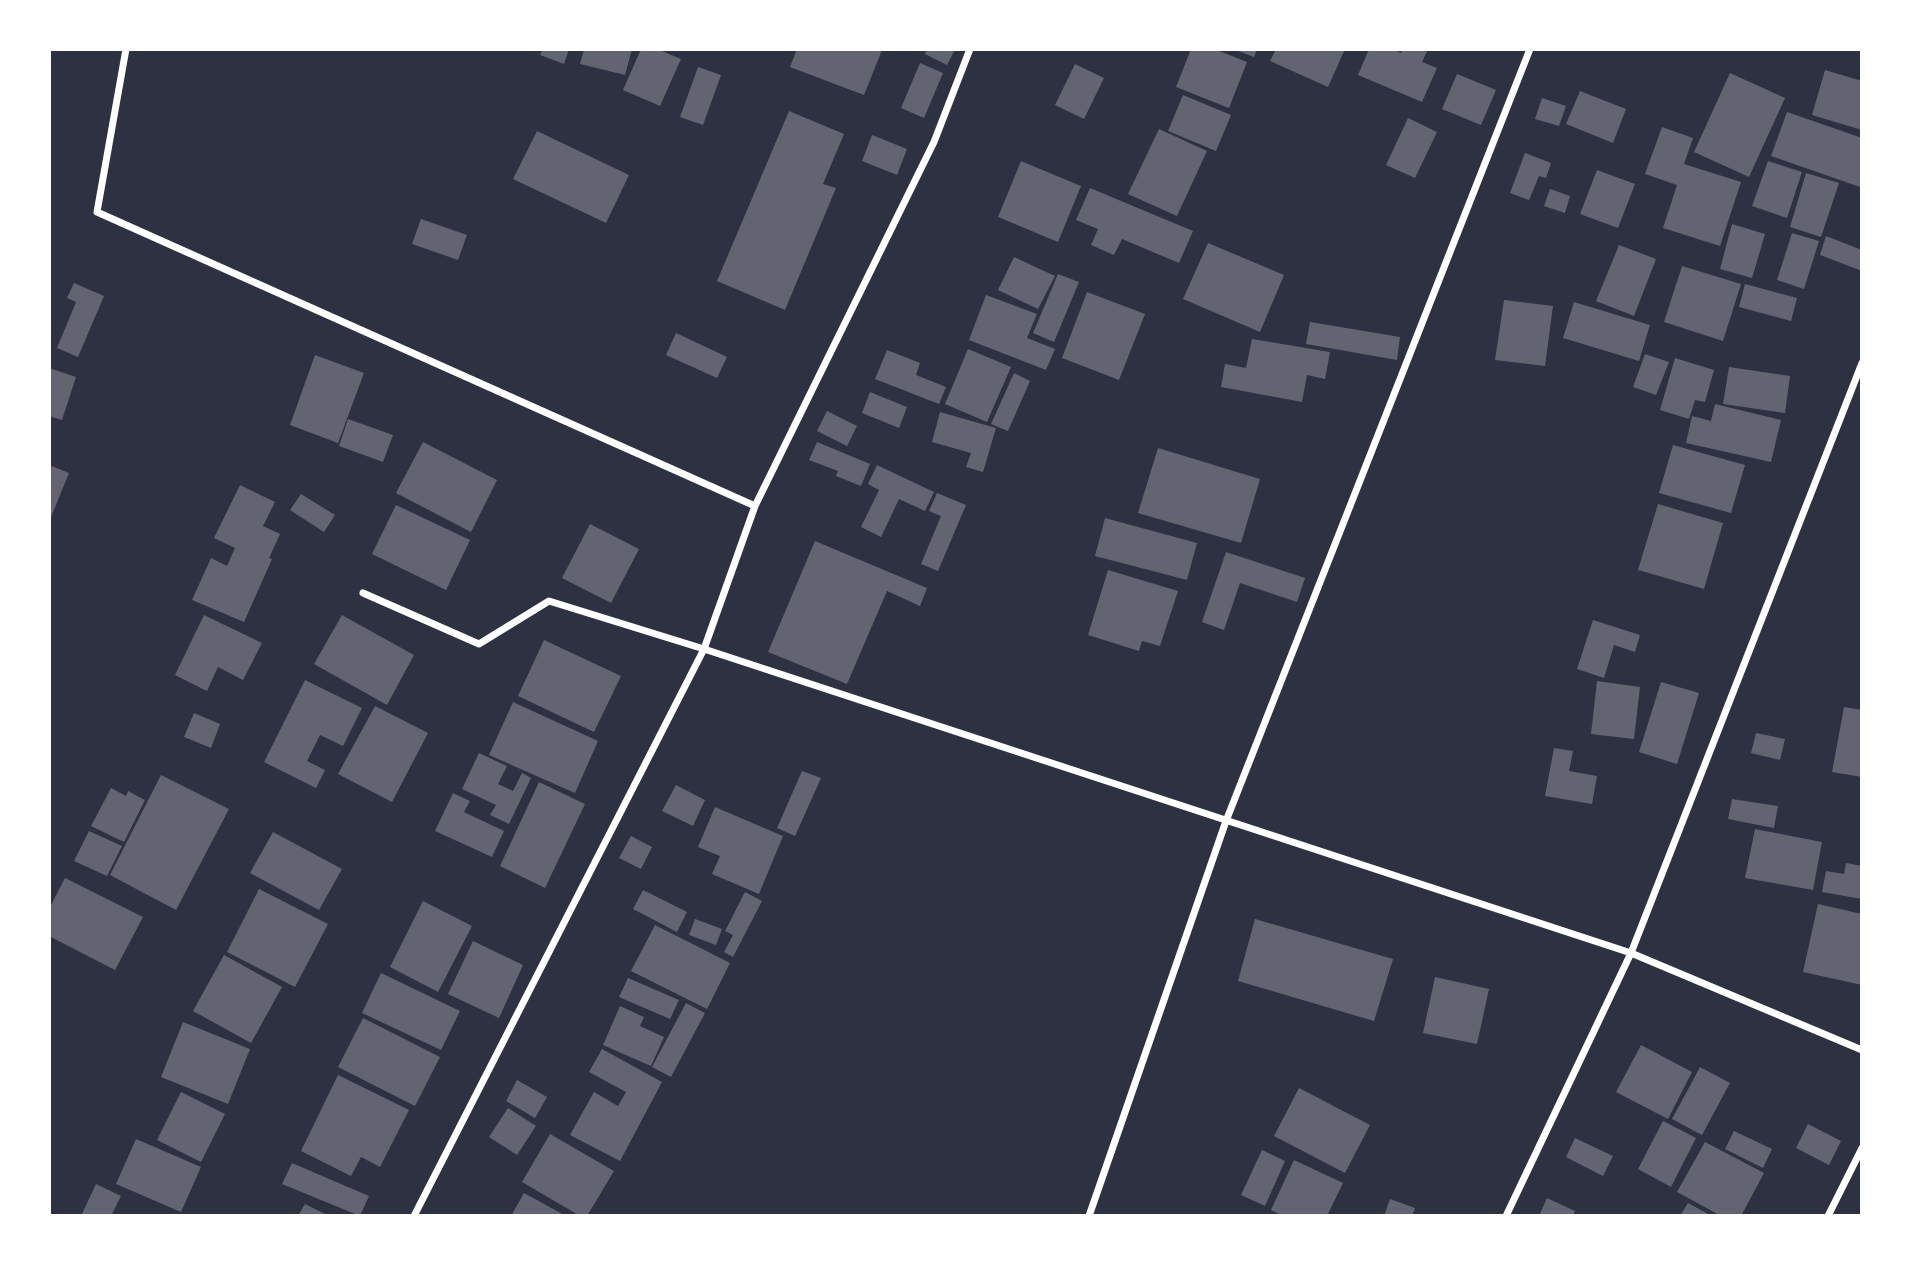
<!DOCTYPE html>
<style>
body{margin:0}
#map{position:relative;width:1911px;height:1265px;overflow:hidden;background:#2d3142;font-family:Figtree,sans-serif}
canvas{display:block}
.frame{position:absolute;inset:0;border:51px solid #fff;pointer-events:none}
</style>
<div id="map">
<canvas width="1911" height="1265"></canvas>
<div class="frame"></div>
</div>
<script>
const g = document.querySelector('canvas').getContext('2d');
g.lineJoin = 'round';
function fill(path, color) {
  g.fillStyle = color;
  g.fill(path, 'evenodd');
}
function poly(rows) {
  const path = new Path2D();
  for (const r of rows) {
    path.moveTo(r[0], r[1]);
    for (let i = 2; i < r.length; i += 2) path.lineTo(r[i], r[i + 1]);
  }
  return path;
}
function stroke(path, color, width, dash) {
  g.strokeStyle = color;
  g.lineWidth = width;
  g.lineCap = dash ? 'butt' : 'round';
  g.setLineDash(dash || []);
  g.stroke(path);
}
const building = poly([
 [543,49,569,49,564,64,540,55],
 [584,49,632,49,625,75,580,64],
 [641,49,657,49,681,59,660,106,623,90],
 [797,49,880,49,882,50,864,95,790,67],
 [927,49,955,49,947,65,925,54],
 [1191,49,1214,49,1247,62,1229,108,1176,87],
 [1233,49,1257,49,1254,57],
 [1276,49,1345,49,1328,87,1270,61],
 [1369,49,1393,49,1401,53,1403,49,1428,49,1422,62,1437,68,1422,102,1358,75],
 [920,63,943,73,924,118,901,108],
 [1075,64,1104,78,1084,119,1055,105],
 [698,67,721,75,703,125,680,117],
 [1825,70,1862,81,1862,130,1812,115],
 [1730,73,1785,98,1749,177,1694,152],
 [1457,74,1496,90,1481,125,1442,109],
 [1580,91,1626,109,1613,143,1566,124],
 [1183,95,1231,115,1216,151,1168,131],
 [1542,98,1566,106,1559,126,1535,119],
 [789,111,844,134,823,184,836,188,785,310,717,281],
 [1787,112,1862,138,1860,187,1771,156],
 [1408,118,1437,132,1415,178,1386,165],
 [1662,127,1693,138,1684,164,1741,182,1720,246,1663,228,1677,185,1645,174],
 [1159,129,1207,151,1177,216,1128,194],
 [537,131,629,175,606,223,513,179],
 [872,135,907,149,897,175,862,161],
 [1525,153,1551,163,1546,178,1539,176,1529,200,1510,193],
 [1021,161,1081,186,1058,242,998,217],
 [1768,161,1802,172,1787,218,1752,206],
 [1597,170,1635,184,1618,228,1580,214],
 [1806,173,1839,183,1821,237,1790,227],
 [1090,188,1193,231,1179,263,1122,239,1114,255,1091,245,1098,229,1076,220],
 [1550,189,1570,196,1565,213,1544,206],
 [421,219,467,235,458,260,412,244],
 [1732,224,1765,234,1752,278,1720,269],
 [1792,233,1819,241,1804,289,1777,280],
 [1826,236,1862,250,1862,271,1820,255],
 [1208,243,1284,275,1260,332,1183,299],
 [1619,245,1656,259,1634,316,1596,301],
 [1014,257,1055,276,1038,309,998,290],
 [1682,266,1741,284,1723,341,1664,322],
 [1058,274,1079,282,1054,342,1033,333],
 [74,283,104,296,78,357,57,348,76,302,67,298],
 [1745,284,1797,298,1791,321,1739,307],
 [1087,292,1145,314,1119,380,1062,358],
 [986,295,1037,314,1027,338,1055,349,1046,370,969,340],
 [1504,300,1553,306,1545,366,1495,360],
 [1574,302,1650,325,1639,361,1563,338],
 [1310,322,1400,337,1397,360,1306,344],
 [676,333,727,357,717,378,666,355],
 [1252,339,1330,352,1325,379,1307,375,1302,402,1221,387,1225,364,1246,368],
 [968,349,1011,367,987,422,945,404],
 [887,350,920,363,916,375,946,387,939,404,875,379],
 [1645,354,1669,362,1656,395,1633,387],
 [315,355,364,373,338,443,290,425],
 [1675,358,1714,370,1705,402,1695,400,1689,419,1660,410],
 [1729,367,1790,376,1785,413,1723,404],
 [49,368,76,377,62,420,49,416],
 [1014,373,1030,381,1008,431,991,424],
 [870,392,907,407,899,428,862,413],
 [1715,404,1781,420,1771,462,1686,443,1692,416,1711,421],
 [827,411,857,426,847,446,817,431],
 [940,412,996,428,983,472,966,467,971,453,932,442],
 [348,419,393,435,383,462,339,446],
 [423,442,497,480,471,532,396,493],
 [817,442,870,464,861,486,836,476,838,471,809,460],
 [1673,445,1745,465,1731,513,1659,493],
 [1158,448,1260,479,1241,543,1138,513],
 [877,465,934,492,925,511,899,499,881,537,861,527,879,490,868,484],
 [52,466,69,473,51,517,49,516,49,473],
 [240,485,275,502,263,526,280,534,269,558,272,559,244,622,192,600,211,558,227,566,235,548,214,538],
 [937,493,966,505,938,571,921,564,941,516,929,511],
 [301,494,335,515,324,532,290,510],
 [1658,504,1723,523,1704,589,1638,570],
 [396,505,470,540,446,590,372,554],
 [1105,518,1197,543,1187,580,1095,556],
 [590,524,639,549,611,603,562,578],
 [815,541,927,588,920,606,887,591,847,684,768,652],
 [1226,552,1305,578,1297,602,1240,583,1224,630,1202,622],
 [1108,570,1178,591,1160,646,1142,641,1139,651,1088,635],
 [204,615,262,643,243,680,218,667,207,691,175,675],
 [342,615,414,655,387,705,314,664],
 [1593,620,1640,635,1635,652,1614,645,1604,678,1577,669],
 [544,640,621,676,594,732,518,696],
 [305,680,362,708,343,746,320,735,307,761,325,770,316,788,264,762],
 [1597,681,1640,687,1634,739,1591,734],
 [1661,682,1699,693,1677,764,1639,752],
 [513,702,598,741,575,793,489,755],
 [375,706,428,733,392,802,338,774],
 [1844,707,1862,710,1862,777,1832,772],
 [194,713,220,724,211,748,184,737],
 [1756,733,1785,739,1780,760,1751,753],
 [1554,748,1573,751,1569,771,1597,776,1592,804,1545,796],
 [479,753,507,766,498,784,513,791,522,773,531,778,509,824,490,815,496,805,462,789],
 [802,771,821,778,795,836,777,828],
 [161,775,229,809,176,910,110,875],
 [539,782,585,804,545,888,500,866],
 [676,785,705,800,693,826,662,811],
 [111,788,126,796,128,791,145,800,124,842,91,826],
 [453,793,470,801,464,812,504,831,492,857,435,831],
 [1732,799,1778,806,1774,828,1728,819],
 [715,807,783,836,759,894,712,874,720,856,698,847],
 [1755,829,1822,842,1813,890,1745,878],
 [89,831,122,846,107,876,74,861],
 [273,832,342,869,319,910,250,873],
 [631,836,652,847,641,869,619,858],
 [1846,863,1862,866,1862,899,1822,892,1826,871,1844,874],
 [65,878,143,917,115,970,49,936,49,909],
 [259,889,328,924,295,987,227,952],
 [643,890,687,912,677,932,633,909],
 [745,892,762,901,733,957,724,952,733,935,725,931],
 [423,901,472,926,438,992,390,967],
 [1818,904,1862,914,1862,985,1803,972],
 [695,919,722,929,716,945,689,935],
 [1255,919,1393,959,1374,1021,1238,981],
 [655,925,730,963,707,1009,631,971],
 [473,941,523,965,499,1018,448,994],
 [224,955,282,987,251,1043,193,1011],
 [381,973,460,1011,441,1050,362,1013],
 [1435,977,1489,989,1477,1044,1423,1033],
 [628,978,679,1000,670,1019,619,997],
 [686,1003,705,1013,671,1077,652,1067],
 [620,1006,644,1017,640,1026,664,1037,651,1066,603,1045],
 [363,1018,440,1057,415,1106,338,1067],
 [183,1022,250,1049,228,1104,161,1077],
 [1641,1045,1692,1072,1668,1119,1616,1092],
 [602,1049,662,1082,620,1161,570,1135,594,1092,618,1106,626,1092,589,1072],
 [1700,1067,1730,1083,1702,1135,1672,1119],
 [338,1075,409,1110,380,1167,361,1157,351,1176,301,1151],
 [517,1080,547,1097,535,1118,506,1101],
 [1299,1088,1370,1125,1345,1173,1274,1136],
 [181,1092,225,1114,201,1162,157,1140],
 [508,1108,536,1126,517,1155,489,1137],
 [1663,1121,1696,1138,1671,1187,1638,1169],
 [1808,1124,1841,1141,1829,1165,1796,1148],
 [1734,1131,1772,1149,1763,1168,1725,1149],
 [550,1134,614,1171,587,1216,580,1216,522,1182],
 [1575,1138,1613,1156,1603,1176,1566,1157],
 [136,1139,201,1167,181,1212,116,1184],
 [1705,1142,1764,1173,1741,1216,1721,1216,1677,1192],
 [1262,1150,1285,1161,1265,1206,1241,1195],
 [1294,1160,1343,1183,1327,1216,1283,1216,1271,1210],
 [292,1163,369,1196,360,1216,282,1184],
 [96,1184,121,1196,111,1216,81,1216],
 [524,1193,566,1216,511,1216],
 [1547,1198,1575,1211,1573,1216,1539,1216],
 [1390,1199,1415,1208,1412,1216,1384,1216],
 [1688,1203,1712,1216,1680,1216],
 [305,1204,329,1216,298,1216]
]);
const minor = poly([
 [126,49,97,212,755,506,704,649,414,1216],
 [755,506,934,142,970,49],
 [363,593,479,644,549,601,704,649,1631,953,1862,1050],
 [1089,1216,1226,821,1530,49],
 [1506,1216,1631,953,1862,363],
 [1828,1216,1862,1148]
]);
fill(building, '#626471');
stroke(minor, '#fff', 7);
</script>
